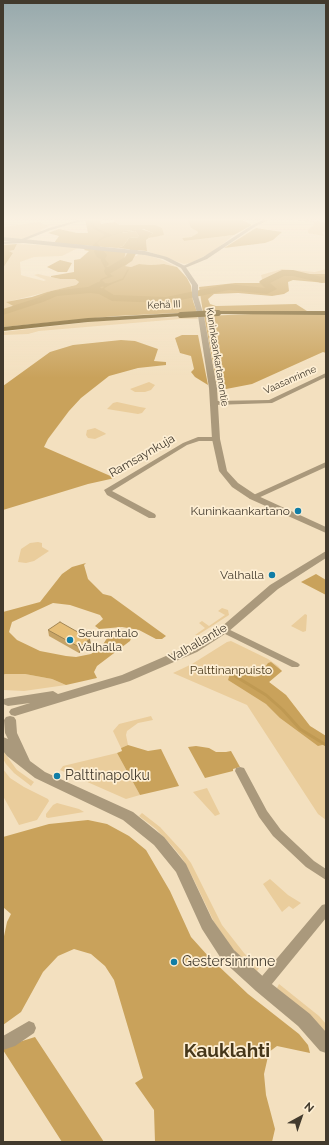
<!DOCTYPE html>
<meta charset="utf-8">
<style>
body{margin:0}
#map{position:relative;width:329px;height:1145px;overflow:hidden;background:#f3e0bf;font-family:Raleway,sans-serif}
canvas{display:block}
.frame{position:absolute;inset:0;border:4px solid #423a2d;pointer-events:none}
.north{position:absolute;left:281px;top:1097px;width:40px;height:40px;-webkit-text-stroke:3px #fdeed3;paint-order:stroke;rotate:40deg;font-size:11px;font-weight:700;line-height:16px;text-align:center;color:#423a2d}
.north::after{content:'';display:block;margin:auto;width:14px;height:18px;background:#423a2d;clip-path:polygon(50% 0,100% 100%,50% 72%,0 100%)}
</style>
<div id="map">
<canvas width="329" height="1145"></canvas>
<div class="frame"></div>
<div class="north">N</div>
</div>
<script>
const g = document.querySelector('canvas').getContext('2d');
g.lineJoin = 'round';
function fill(path, color) {
  g.fillStyle = color;
  g.fill(path, 'evenodd');
}
function poly(rows) {
  const path = new Path2D();
  for (const r of rows) {
    path.moveTo(r[0], r[1]);
    for (let i = 2; i < r.length; i += 2) path.lineTo(r[i], r[i + 1]);
  }
  return path;
}
function stroke(path, color, width, dash) {
  g.strokeStyle = color;
  g.lineWidth = width;
  g.lineCap = dash ? 'butt' : 'round';
  g.setLineDash(dash || []);
  g.stroke(path);
}
function drawText(font, color, halo, rows, align = 'center') {
  g.font = font + ' Raleway,sans-serif';
  g.lineWidth = 3.5;
  g.setLineDash([]);
  g.textBaseline = 'middle';
  g.strokeStyle = halo;
  g.fillStyle = color;
  for (const [text, x, y, turn = 0] of rows) {
    g.save();
    g.translate(x, y);
    g.rotate((+turn || 0) * Math.PI / 180);
    g.textAlign = isNaN(turn) ? turn : align;
    if (halo) g.strokeText(text, 0, 0);
    g.fillText(text, 0, 0);
    g.restore();
  }
}
const green = poly([
 [112,218,187,218,191,228,197,231,198,233,191,237,182,238,184,241,234,235,214,251,191,263,184,264,147,251,146,240,154,236,164,235,155,225,120,225,115,222],
 [295,218,326,223,326,231,322,232,324,236,308,233,308,230,314,225,314,222,296,220],
 [39,222,49,226,41,230,42,232,23,239,3,237,3,227],
 [17,244,80,247,62,256,34,257,20,262,21,275,24,276,44,281,46,280,34,275,38,274,60,279,75,279,79,282,76,285,7,302,16,307,3,311,3,268,13,253,8,251,14,250],
 [126,251,129,252,128,256,137,256,139,253,160,259,177,267,164,264,151,265,140,264,131,267,125,266,124,260],
 [282,269,315,272,326,269,326,274,285,274,278,276,263,283,261,275],
 [197,316,198,319,180,319,39,331,28,334,3,335,3,332,97,321],
 [149,382,155,385,151,390,145,392,135,392,130,389],
 [117,402,140,407,146,408,142,413,138,414,107,409,113,403],
 [95,428,105,433,106,434,95,439,88,438,86,435,87,430],
 [38,542,42,543,42,547,49,551,34,561,26,563,18,562,21,549,30,543],
 [222,608,228,610,229,615,198,635,195,635,205,628,199,623,202,621,209,626,225,615,218,611],
 [305,614,307,615,306,631,303,632,291,626],
 [231,641,268,659,278,666,282,671,269,682,286,695,310,726,326,736,326,820,318,814,247,705,173,673,192,664,227,642],
 [5,674,25,674,52,679,66,685,24,691,3,690,3,675],
 [151,716,153,720,138,723,127,731,126,735,128,745,121,748,113,731,119,724],
 [3,751,17,770,34,782,31,786,14,773,6,764,3,759],
 [117,753,140,795,126,799,60,770,63,766],
 [3,769,10,778,24,787,48,799,49,801,37,820,19,825,3,796],
 [207,788,220,814,215,816,193,792],
 [57,803,79,809,84,812,48,818,46,817,46,814,53,805],
 [142,813,160,827,182,851,191,863,222,925,244,953,259,968,257,971,253,970,230,946,214,922,193,878,182,858,173,847,156,829,139,816],
 [270,879,288,895,301,903,293,909,289,906,282,912,263,884],
 [279,984,319,1016,326,1024,326,1032,280,991,277,988]
]);
const forest = poly([
 [78,218,99,218,101,224,115,222,120,225,155,225,162,228,164,235,149,238,147,237,153,233,144,229,124,231,122,233,135,231,140,237,129,238,123,246,117,248,54,243,59,236,48,233,59,229,77,233,88,233,85,219],
 [187,218,228,218,242,220,252,225,234,235,184,241,182,238,191,237,198,233,197,231,191,228],
 [256,228,282,232,273,240,265,243,224,248],
 [17,244,14,250,9,251,13,253,3,268,3,245],
 [86,248,126,251,124,260,130,262,125,266,131,267,139,264,151,265,164,264,177,267,187,278,191,286,193,301,197,312,116,316,3,327,3,311,15,307,6,302,32,297,47,292,76,285,79,282,75,279,60,279,51,277,51,276,74,272,74,260,80,259,89,251,84,250],
 [60,260,72,263,67,272,58,272,47,267],
 [285,274,326,274,326,283,293,280,288,282,289,291,284,294,272,296,238,293,214,294,208,299,210,304,216,306,296,304,307,311,203,312,199,287,235,283,263,283],
 [252,314,326,314,326,353,323,352,252,384,221,390,217,384,204,316],
 [182,335,198,335,208,385,195,377,191,372,194,369,191,356,180,353,175,338],
 [121,340,135,341,158,349,154,361,166,362,166,365,138,368,109,376,81,398,69,411,48,439,44,447,115,478,88,484,3,510,3,386,50,352,73,345],
 [86,563,84,565,88,579,103,594,111,596,166,636,162,639,156,639,139,630,122,627,99,629,95,626,103,619,100,615,70,605,53,603,12,622,9,632,17,640,40,651,66,656,76,657,91,654,102,646,111,632,125,631,133,633,130,641,97,666,94,672,97,678,66,685,52,679,25,674,5,674,3,675,3,612,40,602,62,574,72,567],
 [316,574,326,580,326,595,301,582],
 [271,662,282,671,269,682,286,695,310,726,326,736,326,744,318,746,280,718,266,704,228,680,230,674,240,673,255,677,259,676,268,663],
 [128,745,148,751,161,749,179,786,140,795,117,753,122,751,121,748],
 [196,746,209,748,216,752,226,752,231,751,240,767,233,769,233,771,205,778,188,747],
 [88,820,107,824,129,836,146,850,170,891,191,937,209,957,248,994,299,1034,308,1045,310,1053,277,1046,269,1052,264,1074,266,1095,275,1129,272,1142,155,1142,154,1110,135,1083,143,1078,114,980,105,966,91,954,74,949,58,956,43,972,21,1012,3,1025,3,941,7,922,11,914,3,907,3,837,49,824],
 [35,1037,104,1142,62,1142,3,1050,3,1047]
]);
const water = poly([
 [84,218,92,220,97,228,112,235,124,231,141,229,153,233,148,237,149,238,146,240,147,251,117,248,123,246,129,238,140,237,135,231,120,233,102,239,97,243,107,255,105,259,109,264,106,267,111,268,127,260,110,272,111,275,114,276,102,280,105,283,112,284,106,287,99,286,93,288,98,284,101,279,108,276,105,274,106,270,101,261,101,259,97,257,94,252,95,249,93,245,105,235,91,227,89,221]
]);
const streamFar1 = poly([
 [101,291,107,285,123,279,128,270]
]);
const stream = poly([
 [235,676,266,695,283,710,300,729,326,745]
]);
const river = poly([
 [141,234,144,234,148,236,139,248,132,261,111,273,105,273,104,271,105,269,125,257,131,247,141,234],
 [282,270,293,270,322,277,326,276,326,282,322,283,293,276,284,276,270,283,277,289,267,294,229,290,166,303,112,301,99,294,90,293,57,296,43,302,3,315,3,309,37,298,52,291,88,287,98,282,103,285,100,288,104,289,114,295,166,297,229,284,265,288,259,282,261,280,282,270]
]);
const minor = poly([
 [95,218,102,218,78,222,51,230,23,241,25,241,25,243,3,244,3,242,17,241,49,228,78,220,95,218],
 [269,218,273,218,256,226,207,259,185,268,181,267,203,257,254,224,269,218],
 [326,373,326,377,272,403,214,405,211,403,214,401,269,400,326,373],
 [198,437,216,437,219,439,216,441,199,441,187,445,112,491,155,514,156,516,155,518,149,518,107,495,104,490,183,443,198,437],
 [326,462,326,467,256,499,250,499,249,497,326,462],
 [224,627,298,663,300,665,298,667,292,667,221,632,220,630,221,628,224,627],
 [240,767,244,768,267,811,281,830,314,861,326,869,326,880,306,867,273,836,259,817,235,771,236,768,240,767],
 [326,904,326,918,267,990,262,992,257,990,256,986,257,982,322,905,326,904],
 [29,1021,34,1023,36,1028,34,1033,15,1046,3,1050,3,1036,29,1021]
]);
const tertiary = poly([
 [3,237,145,251,167,257,185,266,198,285,198,296,204,316,217,388,220,439,227,471,238,483,256,495,326,527,326,533,250,499,232,487,219,471,212,439,209,388,198,316,192,296,192,285,181,268,163,259,145,255,3,241,3,237],
 [326,551,326,558,278,589,228,632,197,652,130,681,15,716,11,715,9,712,11,709,30,703,8,706,3,704,4,699,8,698,53,691,58,694,122,675,189,646,220,628,270,585,326,551],
 [10,716,14,717,16,720,17,733,30,761,45,772,133,812,164,837,186,864,212,919,234,950,268,981,310,1014,326,1032,326,1053,320,1051,298,1026,256,991,222,960,202,929,176,872,154,845,123,820,35,778,7,756,3,751,3,737,8,739,5,733,4,720,6,717,10,716]
]);
const trunk = poly([
 [218,311,326,311,326,315,216,314,215,313,218,311],
 [181,313,184,315,183,316,88,322,3,331,3,327,88,318,181,313]
]);
const trunkBridge = poly([
 [181,315,218,313]
]);
const wall = poly([
 [48,630,91,644,79,653,49,636]
]);
const shadedWall = poly([
 [90,639,91,644,79,653,79,647]
]);
const building = poly([
 [60,622,90,639,79,647,48,630,60,622]
]);
const markers = [
 [298,511,4,"#107da6"],
 [272,575,4,"#107da6"],
 [70,640,4,"#107da6"],
 [57,776,4,"#107da6"],
 [174,962,4,"#107da6"]
];
const farStreetnames = [
 ["Kehä III",164,305,-3],
 ["Kuninkaankartanontie",217,357,81],
 ["Vaasanrinne",290,380,-24]
];
const streetNames = [
 ["Ramsaynkuja",142,456,-30],
 ["Valhallantie",198,643,-30]
];
const poiNames = [
 ["Kuninkaankartano",290,511],
 ["Valhalla",264,575],
 ["Seurantalo",78,633,"left"],
 ["Valhalla",78,647,"left"]
];
const parkNames = [
 ["Palttinanpuisto",231,670]
];
const nearPoinames = [
 ["Palttinapolku",65,776],
 ["Gestersinrinne",182,962]
];
const nearDistrictnames = [
 ["Kauklahti",227,1051]
];
fill(green, '#eacd9c');
fill(forest, '#c9a25b');
fill(water, '#bf9952');
stroke(streamFar1, '#bf9952', 1.5);
stroke(stream, '#bf9952', 3);
fill(river, '#bf9952');
fill(minor, '#aa997c');
fill(tertiary, '#aa997c');
fill(trunk, '#6e5216');
stroke(trunkBridge, '#6e5216', 6);
fill(wall, '#c6a366');
fill(shadedWall, '#a18553');
fill(building, '#e6be77');
stroke(building, '#a18553', 1);
const sky = g.createLinearGradient(0, 0, 0, 378);
sky.addColorStop(0, '#97a9ac');
sky.addColorStop(0.58, '#faf1e2');
sky.addColorStop(1, '#faf1e200');
g.fillStyle = sky;
g.fillRect(0, 0, 329, 378);
for (const [x, y, r, color] of markers) {
  const dot = new Path2D();
  dot.arc(x, y, r, 0, 2 * Math.PI);
  g.fillStyle = color;
  g.fill(dot);
  stroke(dot, '#fdeed3', 1.5);
}
drawText('10px', '#423a2d', '#fdeed3', farStreetnames);
drawText('12px', '#423a2d', '#fdeed3', streetNames);
drawText('12px', '#423a2d', '#fdeed3', poiNames, 'right');
drawText('12px', '#4b3a1b', '#fdeed3', parkNames);
drawText('14px', '#423a2d', '#fdeed3', nearPoinames, 'left');
drawText('bold 19px', '#46371a', '#fdeed3', nearDistrictnames);
</script>
